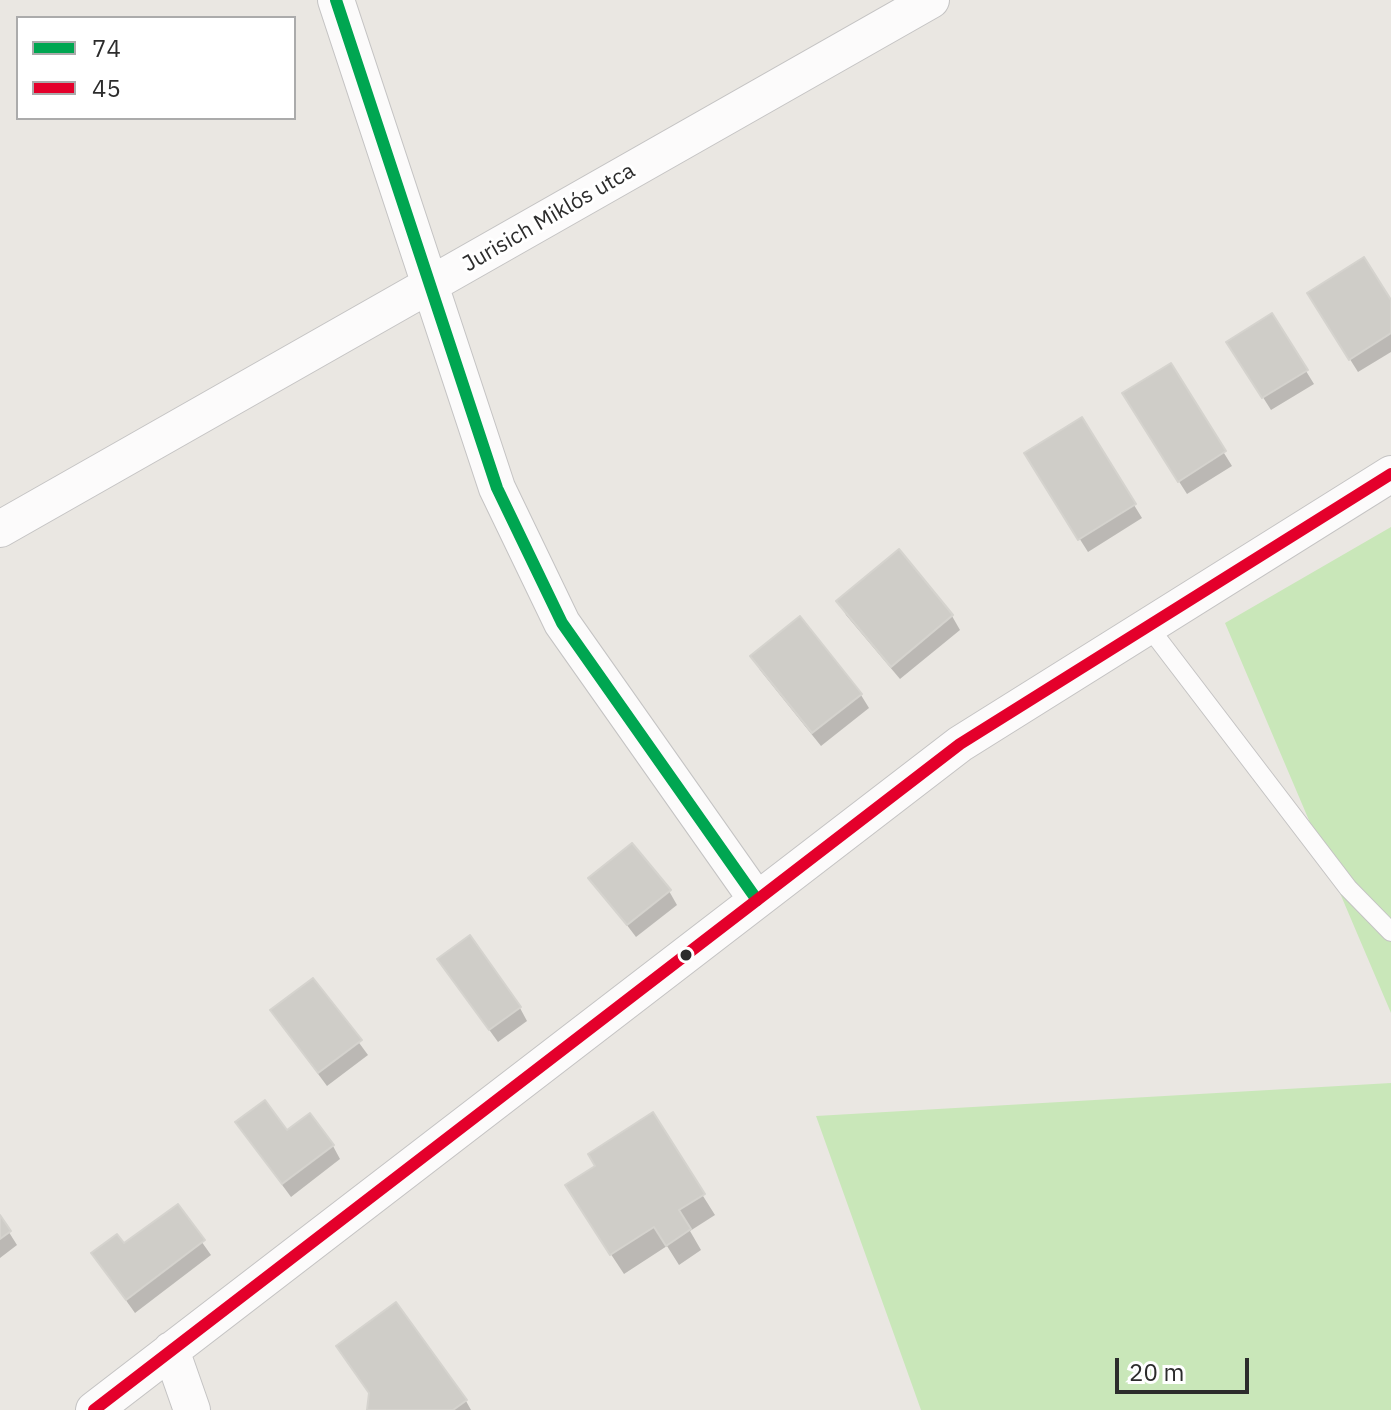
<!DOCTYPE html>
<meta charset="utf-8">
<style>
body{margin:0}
#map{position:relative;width:1391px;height:1410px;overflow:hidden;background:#eae7e2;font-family:"IBM Plex Sans",sans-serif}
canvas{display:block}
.legend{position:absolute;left:16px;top:16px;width:280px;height:104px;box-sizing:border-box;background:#fff;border:2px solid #ababab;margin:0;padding:10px 14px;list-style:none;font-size:24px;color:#2c2c2c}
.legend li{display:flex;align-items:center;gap:16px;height:40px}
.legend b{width:40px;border:2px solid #ababab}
.scale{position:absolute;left:1115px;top:1358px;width:134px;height:36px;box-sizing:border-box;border:4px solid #2c2c2c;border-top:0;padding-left:10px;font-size:24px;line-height:28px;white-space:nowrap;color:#2c2c2c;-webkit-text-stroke:6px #fff;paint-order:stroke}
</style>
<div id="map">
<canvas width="1391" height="1410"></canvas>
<ul class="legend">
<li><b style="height:10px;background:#00a651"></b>74</li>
<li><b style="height:10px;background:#e4002b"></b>45</li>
</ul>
<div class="scale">20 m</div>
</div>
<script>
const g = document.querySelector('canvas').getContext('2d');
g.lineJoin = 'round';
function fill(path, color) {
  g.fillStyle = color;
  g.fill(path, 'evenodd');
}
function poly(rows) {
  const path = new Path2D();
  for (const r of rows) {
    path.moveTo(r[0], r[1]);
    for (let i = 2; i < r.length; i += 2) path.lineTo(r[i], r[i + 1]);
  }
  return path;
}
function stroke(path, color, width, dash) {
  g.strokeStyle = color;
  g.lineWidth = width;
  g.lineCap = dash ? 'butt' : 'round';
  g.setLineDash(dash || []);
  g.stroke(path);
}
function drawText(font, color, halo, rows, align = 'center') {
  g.font = font + ' "IBM Plex Sans",sans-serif';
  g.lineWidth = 6;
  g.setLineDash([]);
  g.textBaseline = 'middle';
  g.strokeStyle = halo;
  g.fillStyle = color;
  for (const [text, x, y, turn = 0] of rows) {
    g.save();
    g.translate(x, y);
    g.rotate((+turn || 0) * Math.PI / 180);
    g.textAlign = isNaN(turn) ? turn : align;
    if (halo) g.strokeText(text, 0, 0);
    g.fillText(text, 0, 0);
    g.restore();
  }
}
const green = poly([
 [1391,527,1391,1013,1225,623],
 [1391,1083,1391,1410,921,1410,816,1116]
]);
const shadow = poly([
 [1391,304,1391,352,1358,372,1317,307],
 [1237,356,1306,371,1314,384,1271,410],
 [1170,366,1232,466,1187,494,1132,408],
 [1034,467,1134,505,1142,518,1088,552],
 [899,552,952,616,960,630,900,679,846,615,839,601],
 [752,656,861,695,869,708,821,746,760,670],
 [591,878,669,891,677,905,636,937],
 [448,973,520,1008,527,1021,498,1042],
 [313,980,368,1055,327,1086,281,1024],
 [652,1115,715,1215,690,1231,701,1250,679,1265,667,1246,624,1274,579,1206,597,1167],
 [287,1133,333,1146,340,1159,291,1197,246,1136],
 [177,1207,211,1255,135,1313,93,1254,124,1246],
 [0,1218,17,1245,0,1258],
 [395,1305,466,1401,471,1410,369,1410,371,1396,338,1347]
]);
const building = poly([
 [1364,257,1391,300,1391,333,1349,360,1307,293,1364,257],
 [1272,313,1308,370,1262,398,1226,342,1272,313],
 [1171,363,1226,451,1178,482,1122,393,1171,363],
 [1082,417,1136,504,1078,540,1024,453,1082,417],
 [899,549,953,615,891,667,836,601,899,549],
 [800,616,862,694,812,733,750,656,800,616],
 [632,843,671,890,627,925,588,878,632,843],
 [470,935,521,1007,489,1030,437,959,470,935],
 [313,978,362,1040,318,1073,270,1010,313,978],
 [265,1100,287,1130,310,1113,334,1145,282,1184,235,1122,265,1100],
 [653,1112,705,1194,679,1210,691,1229,666,1246,654,1227,610,1255,565,1185,595,1166,588,1154,653,1112],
 [178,1204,205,1240,126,1300,91,1253,117,1234,124,1243,178,1204],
 [0,1215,11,1231,0,1239,0,1215],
 [396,1302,467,1400,453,1410,367,1410,369,1393,336,1346,396,1302]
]);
const lane = poly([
 [1148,626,1348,888,1391,932]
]);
const street = poly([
 [336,0,497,488,562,623,757,900],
 [0,529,931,0],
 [171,1350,192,1410],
 [94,1410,960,744,1391,474]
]);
const bus1 = poly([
 [336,0,497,488,562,623,757,900]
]);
const bus2 = poly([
 [94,1410,960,744,1391,474]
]);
const markers = [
 [686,955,7,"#2c2c2c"]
];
const streetNames = [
 ["Jurisich Miklós utca",549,218,-30]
];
fill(green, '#c9e7b9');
fill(shadow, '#0003');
fill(building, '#cfcdc8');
stroke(building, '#d5d3ce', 2);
stroke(lane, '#c4c3c3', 20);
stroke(street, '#c4c3c3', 38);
stroke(lane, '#fcfbfb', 18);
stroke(street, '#fcfbfb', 36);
stroke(bus1, '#00a651', 12);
stroke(bus2, '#e4002b', 12);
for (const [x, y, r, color] of markers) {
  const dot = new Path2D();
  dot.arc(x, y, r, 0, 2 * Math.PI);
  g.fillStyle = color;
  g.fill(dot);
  stroke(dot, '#fff', 3);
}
drawText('22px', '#2c2c2c', '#fff', streetNames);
</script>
